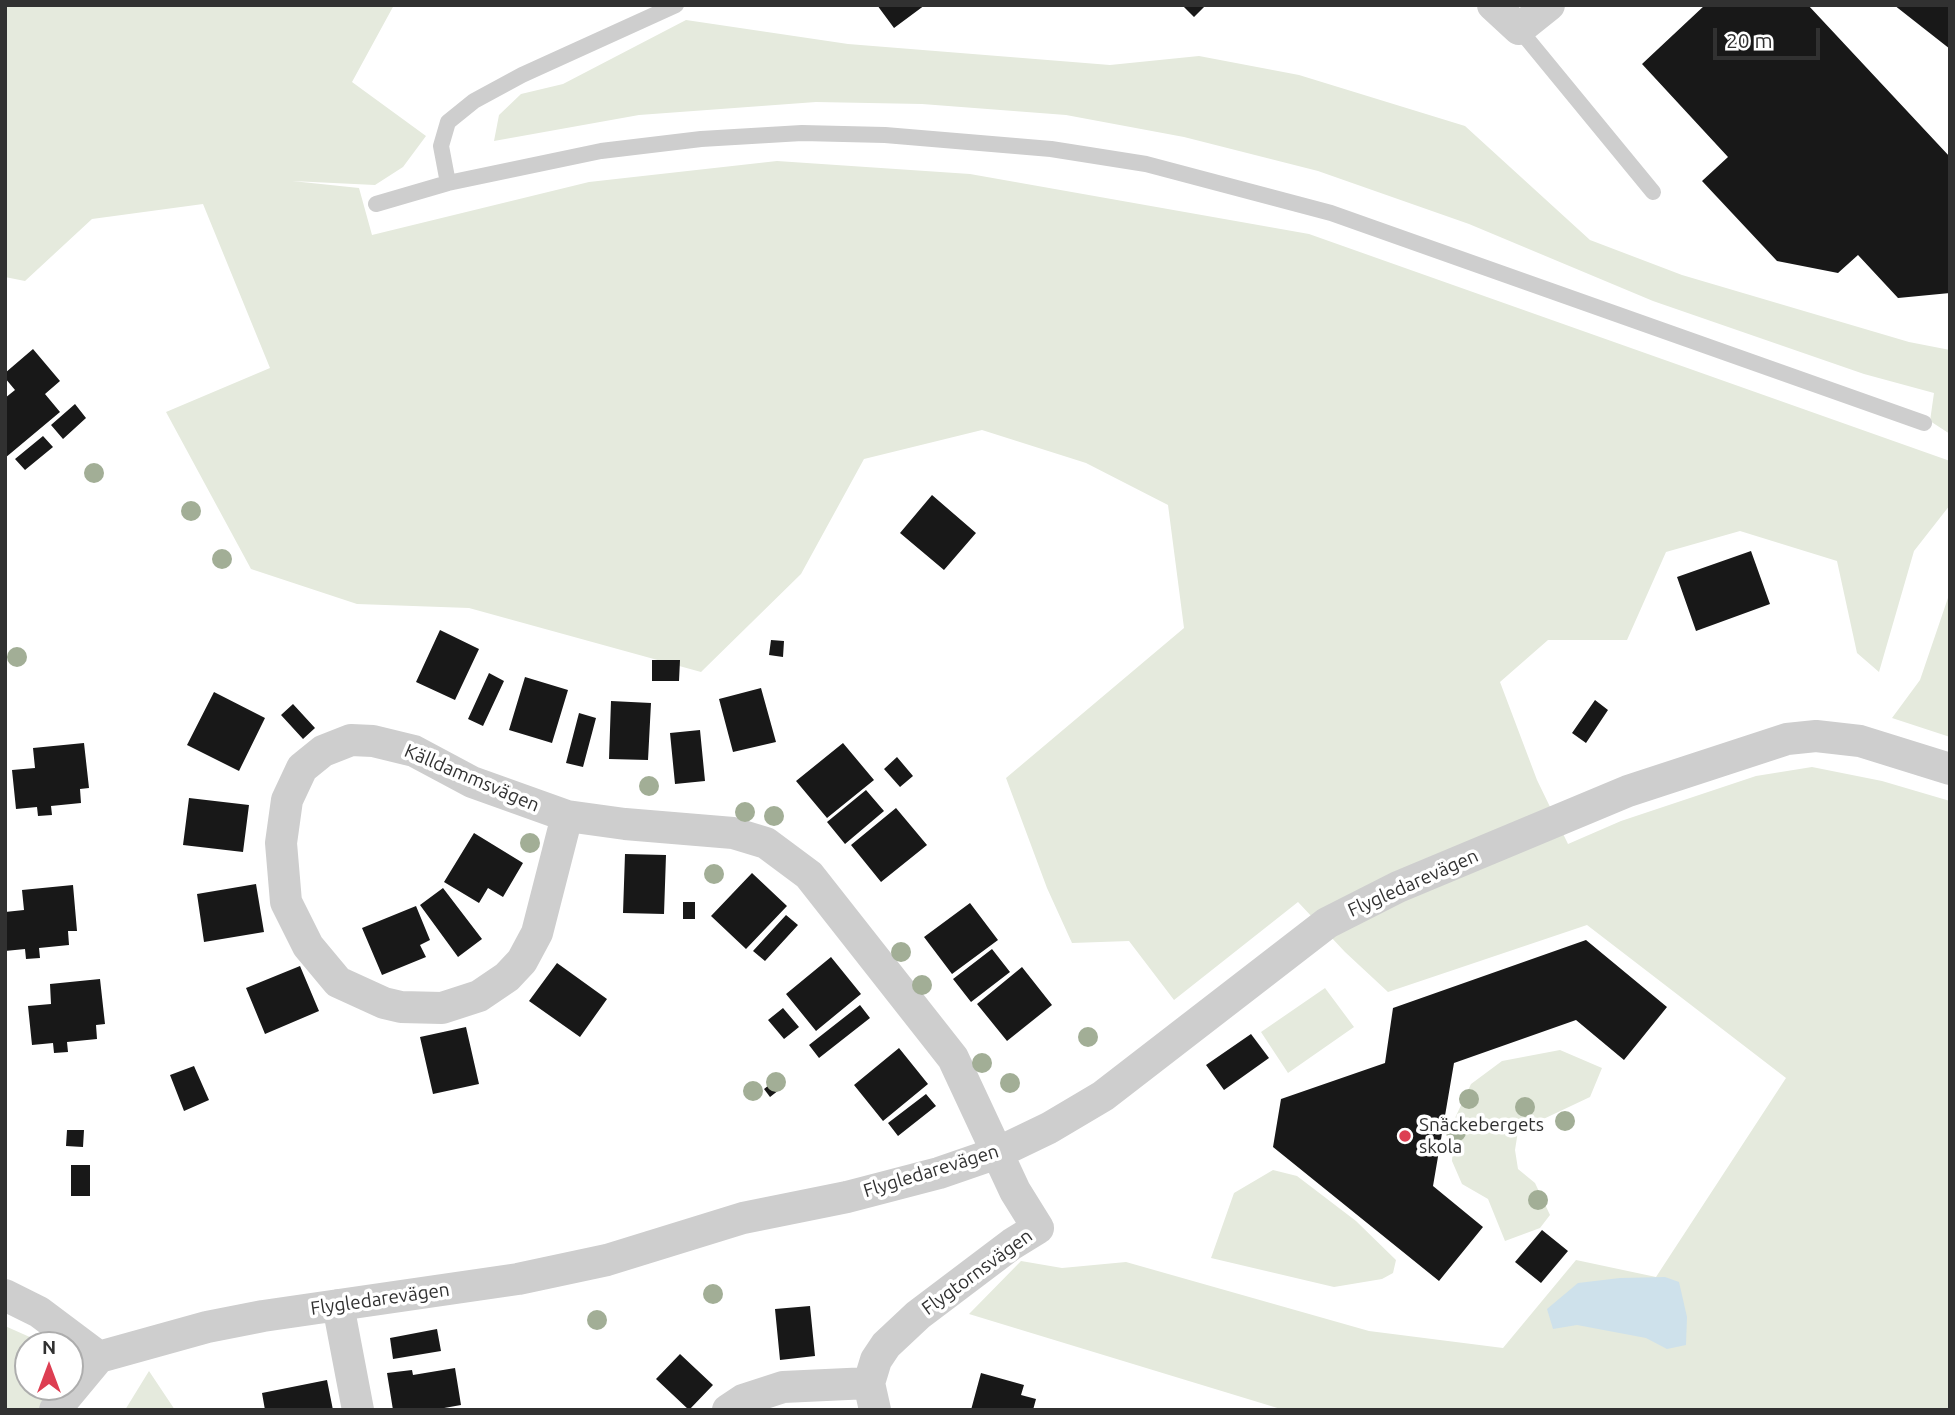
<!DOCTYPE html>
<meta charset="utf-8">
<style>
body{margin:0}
#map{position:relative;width:1955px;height:1415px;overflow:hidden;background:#fff;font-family:Ubuntu,sans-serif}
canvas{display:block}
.frame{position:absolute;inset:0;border:7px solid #313131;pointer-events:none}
.north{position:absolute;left:14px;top:1331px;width:70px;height:70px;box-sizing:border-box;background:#fff;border:2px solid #adadad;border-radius:50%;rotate:0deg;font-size:19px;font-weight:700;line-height:28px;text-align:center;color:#313131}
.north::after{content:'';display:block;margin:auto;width:24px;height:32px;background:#dd3e52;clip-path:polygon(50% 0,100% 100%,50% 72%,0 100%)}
.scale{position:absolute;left:1713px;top:28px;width:107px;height:32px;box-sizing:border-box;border:4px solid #313131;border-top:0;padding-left:9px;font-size:21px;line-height:24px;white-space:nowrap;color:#313131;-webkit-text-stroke:5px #fff;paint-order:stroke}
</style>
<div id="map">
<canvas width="1955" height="1415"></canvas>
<div class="frame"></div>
<div class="north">N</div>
<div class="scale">20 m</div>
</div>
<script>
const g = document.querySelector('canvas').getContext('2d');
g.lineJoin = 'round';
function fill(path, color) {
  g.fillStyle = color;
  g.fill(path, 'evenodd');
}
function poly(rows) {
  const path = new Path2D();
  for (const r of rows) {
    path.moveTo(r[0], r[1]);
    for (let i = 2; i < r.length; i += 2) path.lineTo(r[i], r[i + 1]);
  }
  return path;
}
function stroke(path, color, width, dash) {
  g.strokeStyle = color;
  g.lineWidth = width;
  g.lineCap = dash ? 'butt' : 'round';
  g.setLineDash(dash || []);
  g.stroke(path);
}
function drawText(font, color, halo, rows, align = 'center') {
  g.font = font + ' Ubuntu,sans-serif';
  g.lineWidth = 7;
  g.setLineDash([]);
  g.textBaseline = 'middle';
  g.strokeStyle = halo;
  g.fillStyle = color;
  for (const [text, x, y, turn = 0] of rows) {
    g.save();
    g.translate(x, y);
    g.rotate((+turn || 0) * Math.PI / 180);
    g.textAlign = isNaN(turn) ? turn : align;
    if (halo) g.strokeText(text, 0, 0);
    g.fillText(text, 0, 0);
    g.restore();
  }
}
const green = poly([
 [5,5,394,5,352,82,426,136,403,167,375,185,292,181,359,188,372,235,589,182,777,161,970,174,1309,234,1950,461,1950,505,1914,551,1879,672,1857,653,1837,561,1740,531,1666,552,1627,640,1548,640,1500,682,1537,780,1568,844,1621,821,1756,776,1812,767,1882,781,1950,801,1950,1410,1284,1410,969,1314,1021,1261,1062,1268,1126,1262,1369,1331,1503,1348,1576,1260,1656,1277,1786,1078,1587,925,1388,992,1345,952,1298,902,1174,1000,1129,941,1072,943,1047,888,1006,778,1184,628,1168,505,1086,463,982,430,864,459,801,574,701,672,469,608,357,604,251,569,166,412,270,368,203,204,92,219,25,281,5,277],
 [686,20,848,44,1110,65,1199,56,1299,75,1465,126,1590,240,1682,275,1909,342,1950,350,1950,434,1930,421,1934,393,1864,374,1653,301,1469,224,1318,171,1184,137,1066,115,922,104,816,102,639,115,494,141,499,115,521,94,563,84],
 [1950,592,1950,737,1892,718,1920,680],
 [1325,988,1354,1027,1288,1073,1261,1032],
 [1560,1050,1602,1068,1590,1097,1518,1131,1515,1150,1518,1169,1535,1183,1550,1215,1540,1228,1505,1241,1488,1199,1462,1184,1452,1161,1455,1118,1471,1084,1502,1061],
 [1273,1170,1297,1176,1356,1221,1396,1260,1393,1273,1382,1279,1334,1287,1211,1258,1234,1193],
 [5,1326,32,1338,34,1345,28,1345,28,1387,46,1387,75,1410,5,1410],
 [149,1371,175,1410,125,1410]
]);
const water = poly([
 [1665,1277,1679,1282,1687,1317,1686,1345,1667,1349,1646,1338,1577,1325,1553,1329,1547,1309,1578,1283,1620,1278]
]);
const building = poly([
 [877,5,925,5,894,28],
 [1182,5,1206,5,1194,17],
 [1705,5,1808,5,1950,157,1950,293,1898,298,1858,255,1838,273,1777,261,1702,181,1728,157,1642,64],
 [1894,5,1950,5,1950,49],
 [33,349,60,381,45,394,60,412,5,458,5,398,15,390,5,378,5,373],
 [75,404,86,418,63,439,51,425],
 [43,436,53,447,25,470,15,459],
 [932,495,976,533,944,570,900,533],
 [1751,551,1770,604,1696,631,1677,577],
 [440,630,479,649,455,700,416,682],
 [771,640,784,641,783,657,769,655],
 [652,660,680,660,679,681,652,681],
 [489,673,504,681,483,726,468,719],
 [525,677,568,690,552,743,509,730],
 [761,688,776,742,733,752,719,699],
 [214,692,265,718,239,771,187,745],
 [1595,700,1608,710,1586,743,1572,733],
 [611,701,651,703,648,760,609,759],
 [293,704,315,728,303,739,281,715],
 [579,713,596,718,583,767,566,763],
 [700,730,705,781,675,784,670,733],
 [84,743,89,788,80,789,81,803,51,806,52,815,38,816,37,807,16,809,12,770,35,768,33,748],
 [843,743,874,780,827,818,796,781],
 [897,757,913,776,900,787,884,769],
 [866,790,884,811,845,844,827,822],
 [189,798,249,805,243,852,183,845],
 [896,808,927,845,881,882,851,845],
 [474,833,523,863,503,897,488,888,479,903,444,882],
 [625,854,666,855,664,914,623,913],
 [752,873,787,906,746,949,711,916],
 [256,884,264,932,204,942,197,894],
 [73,885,77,931,68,931,69,945,39,948,40,958,26,959,25,949,5,951,5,912,24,910,22,890],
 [443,888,482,939,458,957,420,905],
 [683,902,695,902,695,919,683,919],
 [970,903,998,940,952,974,924,937],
 [416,906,430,940,420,945,426,957,382,975,362,928],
 [786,915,798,925,765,961,753,951],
 [1586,940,1667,1007,1624,1060,1576,1020,1454,1063,1433,1186,1483,1227,1439,1281,1273,1147,1281,1099,1385,1063,1393,1008],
 [992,949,1010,972,971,1002,953,979],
 [831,957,861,994,816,1031,786,994],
 [557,963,607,999,580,1037,529,1001],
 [300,966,319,1011,265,1034,246,988],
 [1022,967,1052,1005,1007,1041,977,1004],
 [100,979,105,1024,96,1025,97,1039,67,1042,68,1052,54,1053,53,1043,32,1045,28,1006,51,1004,50,984],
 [860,1005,870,1018,819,1058,809,1045],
 [783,1008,799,1027,784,1039,768,1020],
 [466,1027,479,1084,433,1094,420,1037],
 [1251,1034,1269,1058,1224,1090,1206,1065],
 [899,1048,928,1084,883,1121,854,1085],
 [194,1066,209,1100,184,1111,170,1075],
 [773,1082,779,1090,770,1097,764,1089],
 [926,1094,936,1106,898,1136,888,1123],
 [67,1130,84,1130,83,1147,66,1146],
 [71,1165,90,1165,90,1196,71,1196],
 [1542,1230,1568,1251,1541,1283,1515,1262],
 [810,1306,815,1356,780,1360,775,1309],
 [437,1329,441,1351,393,1359,390,1338],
 [680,1354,713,1385,689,1410,656,1379],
 [455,1368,461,1405,433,1410,393,1410,387,1373,412,1370,413,1375],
 [981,1373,1024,1385,1021,1395,1036,1399,1033,1410,971,1410],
 [327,1380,333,1410,265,1410,262,1393]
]);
const service = poly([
 [1519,29,1653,192],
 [448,183,441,146,448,122,474,101,522,75,676,5],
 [376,204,448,183,601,151,701,139,802,133,885,135,1051,149,1146,164,1331,213,1924,423]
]);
const minor = poly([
 [1493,5,1519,29,1549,5],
 [567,816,537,933,522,961,507,977,479,996,442,1008,401,1007,384,1003,338,982,308,946,286,902,281,843,287,800,302,768,323,751,351,740,373,741,414,751,472,782,567,816,625,824,733,833,766,843,809,875,953,1058,1015,1191,1038,1228,1012,1244,918,1315,886,1345,876,1360,869,1383,875,1410],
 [5,1295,39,1312,99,1357,207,1327,263,1316,518,1279,607,1260,743,1218,847,1197,939,1173,997,1153,1049,1128,1103,1096,1327,923,1398,887,1628,791,1787,739,1816,736,1860,741,1950,769],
 [338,1305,358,1410],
 [55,1410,99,1357],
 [728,1410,743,1400,783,1387,869,1383]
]);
const trees = [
 [94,473],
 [191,511],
 [222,559],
 [17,657],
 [649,786],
 [745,812],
 [774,816],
 [530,843],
 [714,874],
 [901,952],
 [922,985],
 [1088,1037],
 [982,1063],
 [776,1082],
 [1010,1083],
 [753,1091],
 [1469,1099],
 [1525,1107],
 [1565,1121],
 [1456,1132],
 [1538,1200],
 [713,1294],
 [597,1320]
];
const markers = [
 [1405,1136,7,"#dd3e52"]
];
const streetNames = [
 ["Källdammsvägen",472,778,23],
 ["Flygledarevägen",1413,883,-24],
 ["Flygledarevägen",931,1171,-17],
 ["Flygtornsvägen",977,1272,-36],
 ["Flygledarevägen",380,1299,-8]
];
const poiNames = [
 ["Snäckebergets",1419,1125],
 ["skola",1419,1147]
];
fill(green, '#e5eadd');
fill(water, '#cee1eb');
fill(building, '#181818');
stroke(service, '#cecece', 16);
stroke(minor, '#cecece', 32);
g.fillStyle = '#a2ae96';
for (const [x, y] of trees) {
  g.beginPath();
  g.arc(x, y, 10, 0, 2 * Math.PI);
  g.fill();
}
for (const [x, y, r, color] of markers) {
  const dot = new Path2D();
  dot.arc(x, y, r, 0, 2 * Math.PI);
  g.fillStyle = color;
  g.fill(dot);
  stroke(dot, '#fff', 2.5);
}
drawText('19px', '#313131', '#fff', streetNames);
drawText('19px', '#313131', '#fff', poiNames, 'left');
</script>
